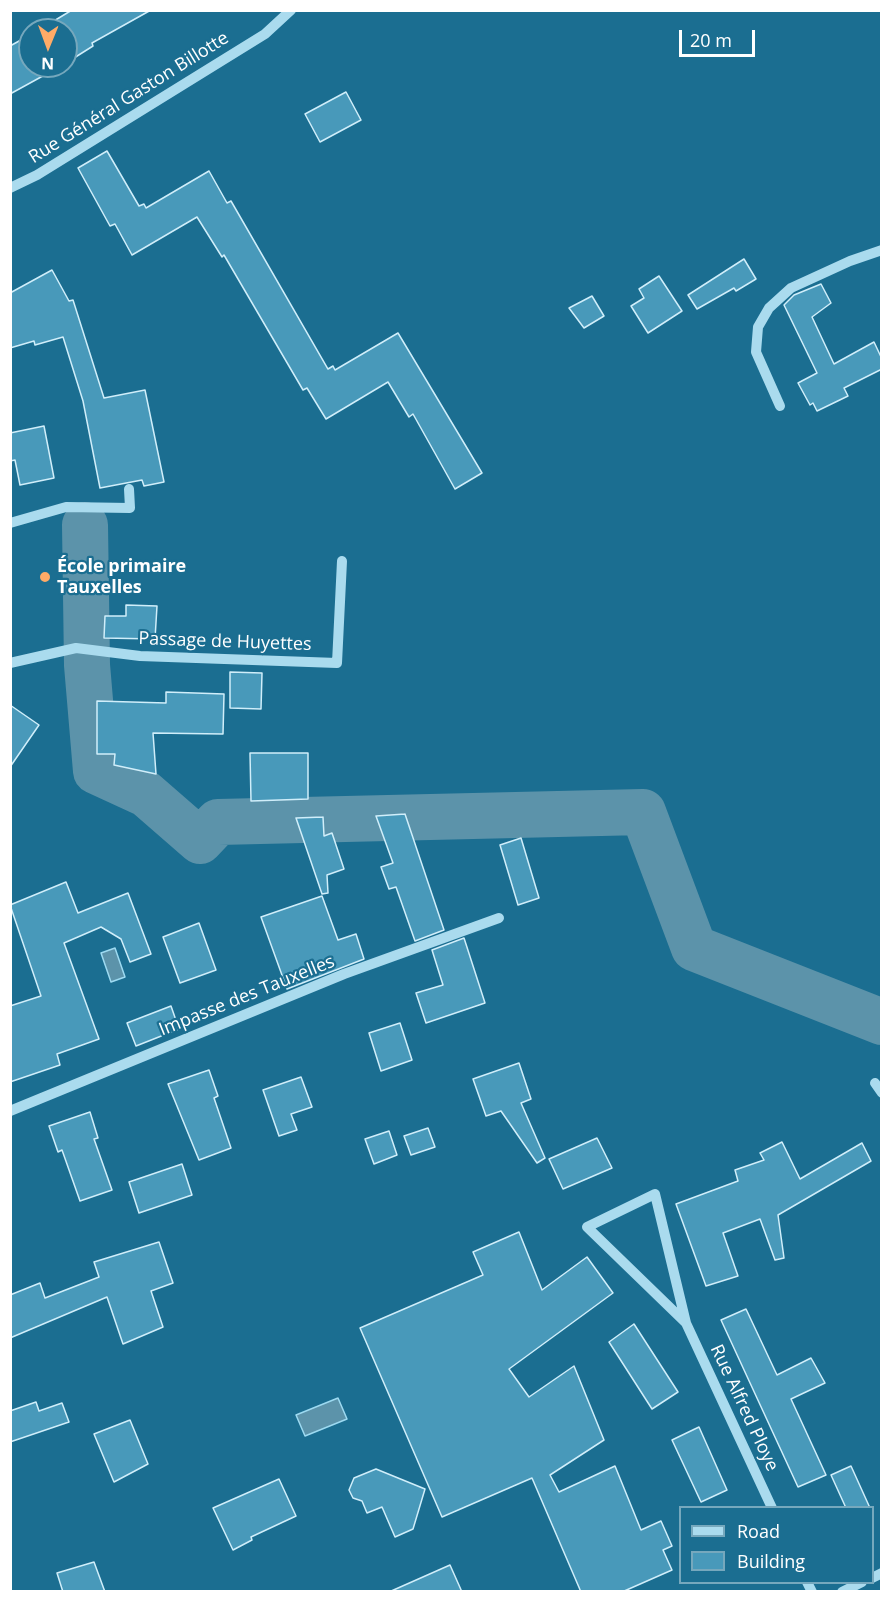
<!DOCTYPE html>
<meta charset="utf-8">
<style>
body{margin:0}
#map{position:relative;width:892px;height:1602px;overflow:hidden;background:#1b6e91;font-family:"Open Sans",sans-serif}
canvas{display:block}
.frame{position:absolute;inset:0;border:12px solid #fff;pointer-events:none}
.legend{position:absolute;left:679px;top:1506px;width:195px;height:78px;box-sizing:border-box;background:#1b6e91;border:2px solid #76a8bd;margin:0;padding:8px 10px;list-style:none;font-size:18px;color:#fff}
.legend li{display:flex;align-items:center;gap:12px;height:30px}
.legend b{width:30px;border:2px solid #76a8bd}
.north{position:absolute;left:18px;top:18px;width:60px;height:60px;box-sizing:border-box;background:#1b6e91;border:2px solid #76a8bd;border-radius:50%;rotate:181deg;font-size:16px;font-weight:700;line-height:24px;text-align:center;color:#fff}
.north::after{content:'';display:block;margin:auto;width:21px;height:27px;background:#ffab67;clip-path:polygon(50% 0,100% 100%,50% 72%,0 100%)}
.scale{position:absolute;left:679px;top:30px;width:76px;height:27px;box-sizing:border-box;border:3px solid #fff;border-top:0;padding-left:8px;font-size:18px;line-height:21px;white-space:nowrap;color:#fff;-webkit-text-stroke:4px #1b6e91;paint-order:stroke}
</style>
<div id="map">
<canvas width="892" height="1602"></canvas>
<div class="frame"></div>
<ul class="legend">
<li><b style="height:8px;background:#aadbee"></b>Road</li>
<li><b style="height:16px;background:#4899ba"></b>Building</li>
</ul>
<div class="north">N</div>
<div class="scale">20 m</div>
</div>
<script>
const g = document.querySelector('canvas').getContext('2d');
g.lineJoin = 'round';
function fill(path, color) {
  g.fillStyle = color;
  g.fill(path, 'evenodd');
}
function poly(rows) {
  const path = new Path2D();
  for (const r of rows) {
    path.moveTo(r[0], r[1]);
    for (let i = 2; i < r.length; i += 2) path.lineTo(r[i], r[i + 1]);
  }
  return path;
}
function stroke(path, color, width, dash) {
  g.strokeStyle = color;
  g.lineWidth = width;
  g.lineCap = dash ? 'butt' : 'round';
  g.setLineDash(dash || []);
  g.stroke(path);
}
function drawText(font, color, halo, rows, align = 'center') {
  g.font = font + ' "Open Sans",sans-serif';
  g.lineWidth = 4.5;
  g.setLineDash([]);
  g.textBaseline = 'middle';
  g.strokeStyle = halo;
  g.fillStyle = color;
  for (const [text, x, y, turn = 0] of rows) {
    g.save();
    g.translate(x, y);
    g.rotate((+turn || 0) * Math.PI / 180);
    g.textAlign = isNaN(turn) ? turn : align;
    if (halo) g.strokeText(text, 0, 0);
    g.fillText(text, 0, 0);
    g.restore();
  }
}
const water = poly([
 [115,948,125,977,111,982,101,953,115,948],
 [338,1398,347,1419,305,1436,296,1415,338,1398]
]);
const river = poly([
 [85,525,87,665,96,771,146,794,200,841,218,822,643,812,694,948,882,1022]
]);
const building = poly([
 [72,10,151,10,92,43,93,46,66,63,66,30,39,30,72,10],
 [30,35,30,66,61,66,10,94,10,46,30,35],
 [346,92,361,120,320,142,305,114,346,92],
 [107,151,139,206,144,204,146,208,209,171,227,203,231,201,328,369,333,366,335,370,398,333,482,473,455,489,413,414,409,417,388,382,326,419,307,388,303,390,224,255,222,257,197,217,132,255,115,224,110,226,78,168,107,151],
 [744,259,756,279,736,291,734,288,697,309,688,295,744,259],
 [52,270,69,301,73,300,104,398,145,390,164,482,144,486,142,480,100,488,83,401,63,337,35,345,34,341,10,348,10,293,52,270],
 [659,276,682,311,648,333,631,306,644,298,639,289,659,276],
 [821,284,831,303,812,317,834,364,874,342,882,359,882,369,844,388,848,396,817,411,813,403,810,405,798,383,817,373,784,305,794,295,821,284],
 [592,296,604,316,584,328,569,308,592,296],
 [44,426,54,478,20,485,15,460,10,461,10,433,44,426],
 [126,605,157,606,155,639,104,638,105,616,126,616,126,605],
 [230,672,262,673,261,709,230,708,230,672],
 [166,692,224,694,223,734,153,733,156,774,114,765,115,754,97,754,97,701,166,703,166,692],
 [10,705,39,725,10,767,10,705],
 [250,753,308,753,308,799,251,801,250,753],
 [405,814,444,930,415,941,396,887,389,889,381,867,393,863,376,816,405,814],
 [323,817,324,836,332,833,344,869,327,875,328,893,322,894,296,818,323,817],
 [521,838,539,898,518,905,500,845,521,838],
 [66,882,78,913,128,893,151,954,130,962,121,939,101,927,64,943,99,1039,57,1054,60,1065,10,1082,10,1006,41,996,10,905,66,882],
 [322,896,338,940,356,934,364,959,287,989,261,917,322,896],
 [199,923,216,970,180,983,163,937,199,923],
 [464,938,485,1003,426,1023,416,993,443,985,432,950,464,938],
 [171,1006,179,1029,136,1046,127,1023,171,1006],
 [400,1023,412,1060,381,1071,369,1033,400,1023],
 [519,1063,531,1099,521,1103,545,1158,537,1163,501,1111,486,1116,473,1079,519,1063],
 [209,1070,218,1096,214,1098,231,1148,199,1160,168,1084,209,1070],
 [301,1077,312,1107,291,1114,297,1130,279,1136,263,1090,301,1077],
 [90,1112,98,1138,94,1139,112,1190,80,1201,62,1150,58,1152,49,1126,90,1112],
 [428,1128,435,1147,411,1155,404,1136,428,1128],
 [389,1131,397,1155,374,1164,365,1139,389,1131],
 [597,1138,612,1168,563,1189,549,1159,597,1138],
 [782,1142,800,1179,862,1143,871,1161,778,1215,784,1258,775,1260,760,1219,723,1233,738,1276,706,1286,676,1204,738,1181,735,1170,764,1160,760,1153,782,1142],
 [182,1164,192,1195,139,1213,129,1182,182,1164],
 [519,1232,542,1290,587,1257,613,1293,509,1369,529,1397,574,1366,604,1440,550,1475,559,1492,615,1466,641,1530,661,1521,672,1546,663,1550,672,1570,622,1592,581,1592,532,1478,442,1517,360,1328,483,1275,473,1252,519,1232],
 [159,1242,173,1283,151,1291,163,1327,123,1344,107,1297,10,1338,10,1295,40,1283,45,1298,99,1277,94,1262,159,1242],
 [746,1309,777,1375,811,1358,825,1383,791,1399,826,1475,798,1487,721,1320,746,1309],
 [634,1324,678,1392,652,1409,609,1342,634,1324],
 [36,1402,39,1411,62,1403,69,1422,10,1442,10,1411,36,1402],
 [130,1420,148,1464,114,1482,94,1434,130,1420],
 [699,1427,727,1490,701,1502,672,1440,699,1427],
 [851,1466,870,1508,846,1508,831,1475,851,1466],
 [376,1469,425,1489,413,1529,395,1537,382,1507,367,1513,362,1501,353,1498,349,1490,354,1478,376,1469],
 [279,1479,296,1516,251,1537,252,1540,233,1550,213,1508,279,1479],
 [94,1562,105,1592,63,1592,57,1573,94,1562],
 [450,1565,462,1592,389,1592,450,1565]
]);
const minor = poly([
 [10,188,37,175,265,34,291,10],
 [780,406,756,352,758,327,769,308,791,288,850,261,882,250],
 [10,523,66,507,130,508,129,489],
 [10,663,76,648,140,656,337,663,342,561],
 [875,1083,882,1093],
 [10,1111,344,974,499,918],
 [686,1323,587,1227,655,1194,686,1323,772,1508],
 [872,1578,882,1573],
 [807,1582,812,1592],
 [842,1592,862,1582]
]);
const markers = [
 [45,577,6,"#ffab67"]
];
const streetNames = [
 ["Rue Général Gaston Billotte",129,98,-32],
 ["Passage de Huyettes",225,642,2],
 ["Impasse des Tauxelles",247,996,-22],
 ["Rue Alfred Ploye",744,1408,65]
];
const poiNames = [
 ["École primaire",57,567],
 ["Tauxelles",57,588]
];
fill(water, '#5c93aa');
stroke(water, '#9ddaf1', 1.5);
stroke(river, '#5c93aa', 46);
fill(building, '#4899ba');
stroke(building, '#d0eefa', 1.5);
stroke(minor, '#aadbee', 10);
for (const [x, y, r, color] of markers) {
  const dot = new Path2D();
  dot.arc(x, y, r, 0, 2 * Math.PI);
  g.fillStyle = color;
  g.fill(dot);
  stroke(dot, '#1b6e91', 2);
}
drawText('18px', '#fff', '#1b6e91', streetNames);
drawText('bold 18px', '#fff', '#1b6e91', poiNames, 'left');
</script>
